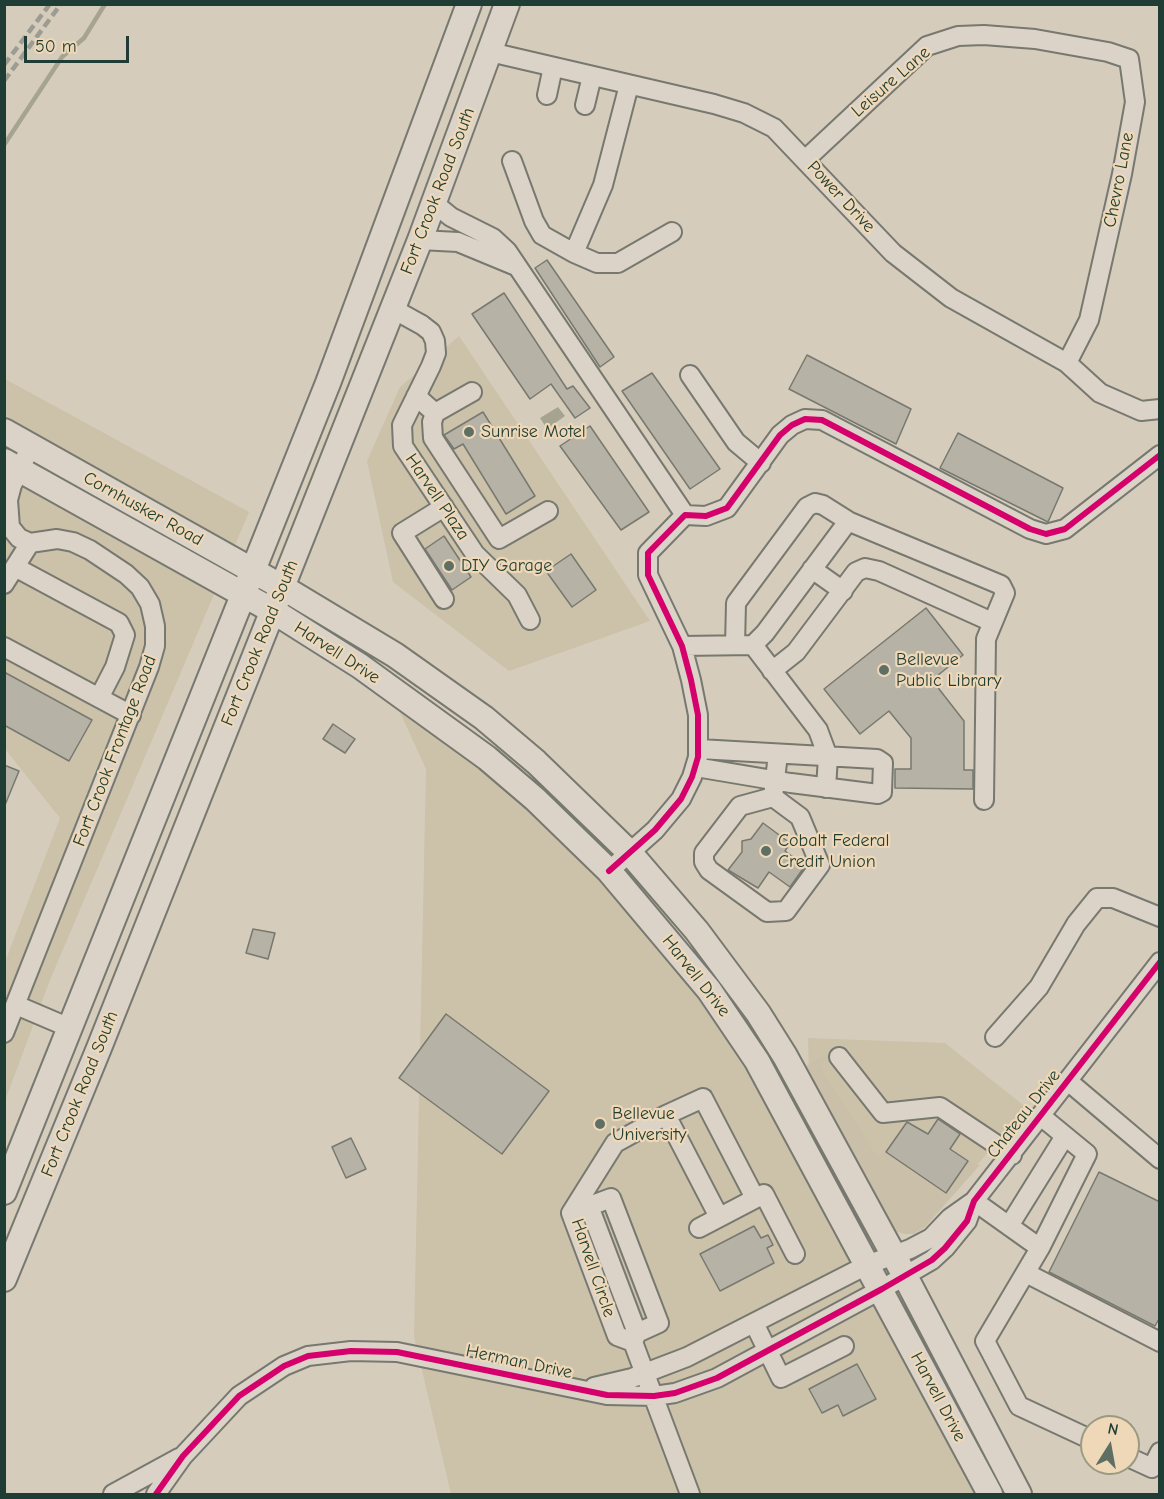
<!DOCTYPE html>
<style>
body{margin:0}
#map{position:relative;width:1164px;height:1499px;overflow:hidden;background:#d6ccbb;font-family:"Comic Neue",sans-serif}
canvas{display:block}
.frame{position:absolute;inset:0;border:6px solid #1f3d34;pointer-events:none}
.north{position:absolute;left:1080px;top:1415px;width:60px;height:60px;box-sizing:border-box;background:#eed8b7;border:2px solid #9b9a83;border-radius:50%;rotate:11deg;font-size:16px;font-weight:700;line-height:24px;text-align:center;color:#1f3d34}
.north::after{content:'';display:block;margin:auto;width:21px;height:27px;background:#5f6f63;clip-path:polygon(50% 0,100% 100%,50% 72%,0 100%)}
.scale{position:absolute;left:24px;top:36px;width:105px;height:27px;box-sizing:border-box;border:3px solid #1f3d34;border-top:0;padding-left:8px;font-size:18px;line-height:21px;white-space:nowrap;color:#1f3d34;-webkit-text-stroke:4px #eed8b7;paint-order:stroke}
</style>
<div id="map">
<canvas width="1164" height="1499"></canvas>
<div class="frame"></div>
<div class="north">N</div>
<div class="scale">50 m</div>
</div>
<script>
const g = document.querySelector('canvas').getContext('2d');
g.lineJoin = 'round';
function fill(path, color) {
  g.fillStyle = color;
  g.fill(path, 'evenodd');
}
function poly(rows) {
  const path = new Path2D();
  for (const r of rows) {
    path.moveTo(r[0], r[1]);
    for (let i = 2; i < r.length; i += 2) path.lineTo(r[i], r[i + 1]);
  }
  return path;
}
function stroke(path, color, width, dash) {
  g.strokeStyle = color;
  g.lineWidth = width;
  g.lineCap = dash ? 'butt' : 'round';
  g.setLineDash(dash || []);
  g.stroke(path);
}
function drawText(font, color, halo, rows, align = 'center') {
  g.font = font + ' "Comic Neue",sans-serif';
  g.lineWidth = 4.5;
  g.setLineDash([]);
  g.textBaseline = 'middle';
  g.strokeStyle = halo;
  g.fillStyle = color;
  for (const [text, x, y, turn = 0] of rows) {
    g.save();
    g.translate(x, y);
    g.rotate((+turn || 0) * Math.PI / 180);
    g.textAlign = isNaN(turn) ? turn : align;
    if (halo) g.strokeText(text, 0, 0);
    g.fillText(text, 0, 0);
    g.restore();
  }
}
const built = poly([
 [459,336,650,621,509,671,393,582,367,461,400,387],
 [5,379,249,512,50,980,5,1101,5,962,60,818,5,749],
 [393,697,525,800,667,948,765,1093,833,1233,897,1335,981,1494,451,1494,414,1336,426,769],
 [808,1038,945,1043,1027,1108,934,1214,871,1180,809,1079]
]);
const green = poly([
 [829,1053,831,1056,819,1065,878,1158,886,1152,945,1193,968,1161,980,1165,925,1227,914,1234,904,1234,889,1229,801,1069]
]);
const water = poly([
 [558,407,565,416,547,429,540,418]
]);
const stream = poly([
 [4,145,62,57,84,38,105,4]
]);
const building = poly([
 [547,260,614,357,600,367,535,268,547,260],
 [504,293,567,389,573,386,590,408,575,418,551,384,530,399,472,314,504,293],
 [807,355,911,409,896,444,789,389,807,355],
 [652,373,720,469,690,489,622,391,652,373],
 [483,412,535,496,506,514,463,444,454,449,444,435,483,412],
 [590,426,649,512,621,530,560,446,590,426],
 [958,433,1063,488,1048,522,940,468,958,433],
 [444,536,471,577,452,590,425,549,444,536],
 [571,554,596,590,572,607,546,571,571,554],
 [926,608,963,655,932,680,964,721,964,770,973,770,973,789,895,788,895,769,911,769,911,738,889,711,860,734,824,689,926,608],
 [4,672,92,720,69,761,4,725,4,672],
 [333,724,355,739,345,753,323,739,333,724],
 [4,765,19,771,5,805,4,805,4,765],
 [763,823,790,843,785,851,805,866,790,887,769,872,758,888,728,870,742,852,742,841,751,839,763,823],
 [253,929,275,933,268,959,246,953,253,929],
 [446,1014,549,1091,502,1154,399,1078,446,1014],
 [938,1119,960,1134,950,1149,968,1161,946,1193,886,1152,907,1122,928,1134,938,1119],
 [351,1138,366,1169,346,1178,332,1147,351,1138],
 [1099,1172,1160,1202,1160,1317,1155,1326,1049,1272,1099,1172],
 [754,1226,761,1238,768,1235,773,1245,767,1248,774,1263,720,1291,700,1254,754,1226],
 [857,1364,876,1399,843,1416,838,1405,822,1413,809,1389,857,1364]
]);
const minor = poly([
 [490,52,714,104,744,113,774,128,893,253,951,298,1067,363,1100,393,1141,411,1160,409],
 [629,85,603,185,574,253,597,263,618,263,672,232],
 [547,95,553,67],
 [585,105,592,76],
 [805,160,927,46,958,36,984,35,1035,39,1108,52,1129,59,1135,102,1122,174,1089,320,1067,363],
 [512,161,534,221,542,235,574,253],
 [435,204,451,217,493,238,507,251,685,515],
 [420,240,458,242,516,266],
 [393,309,422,325,431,332,435,341,436,353,431,366,402,425,403,446,475,554,517,595,530,620],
 [690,375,736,442,761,463],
 [416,396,435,413,432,422,433,438,499,539,548,511],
 [435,413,472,392],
 [444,507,402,533,444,599],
 [15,567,119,623,125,635,115,667,99,698],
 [812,569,843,591],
 [4,584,30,543],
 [735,645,736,603,807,507,815,503,823,505,850,522],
 [753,645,765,633,846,524,850,522,1001,585,1005,593,986,639,984,800],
 [682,646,753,645,818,730,828,757,826,788],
 [4,647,131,715],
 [772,671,796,652,856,572,865,568,879,571,992,622],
 [696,767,791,783,878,794,882,792,883,763,877,759,699,749],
 [773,797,800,817,820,865,786,911,767,912,709,870,704,862,704,853,740,806,773,797,778,754],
 [609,871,655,830,681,799,692,777,698,757,698,715,691,680,682,646,648,575,648,553,685,515,706,516,727,508,780,435,792,425,805,419,822,420,1030,529,1046,534,1065,529,1160,455],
 [16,1005,70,1028],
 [4,1033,149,667,155,646,155,626,150,604,140,587,126,574,90,550,73,542,57,539,30,543,19,538,10,527,8,500,12,485,31,446],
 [995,1037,1039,987,1076,924,1097,898,1113,898,1160,917],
 [839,1057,883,1113,940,1107,1012,1155],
 [1069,1082,1160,1159],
 [666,1115,703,1098,755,1198],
 [1042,1117,1087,1154,1040,1248,985,1341,1019,1406,1092,1440],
 [974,1201,1040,1248],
 [589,1206,637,1333,633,1342],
 [571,1213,615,1143,666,1115,719,1217],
 [1009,1226,1065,1136],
 [699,1228,764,1194,795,1254],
 [1026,1273,1160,1342],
 [754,1323,781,1378,844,1346],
 [637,1333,659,1323,611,1198,571,1213,617,1336,633,1342,690,1494],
 [594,1387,632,1378,687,1357,867,1265,910,1249,931,1238,950,1218,974,1201],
 [1128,1457,1152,1468,1160,1452],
 [113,1494,179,1458],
 [156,1494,183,1456,239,1396,284,1366,308,1356,351,1351,397,1352,607,1395,654,1396,675,1393,717,1378,882,1289,932,1260,945,1248,967,1221,974,1201,1160,962]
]);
const major = poly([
 [4,431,282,587,395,655,484,718,536,762,630,853,697,931,758,1013,785,1056,905,1276,1019,1494],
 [4,461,273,611,360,666,487,758,535,799,609,871,709,990,757,1061,990,1494],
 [4,1192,328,383,469,4],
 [4,1279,99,1048,420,240,507,4]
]);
const rail = poly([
 [4,65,50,4],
 [4,81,61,4]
]);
const cycleway = poly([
 [609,871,655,830,681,799,692,777,698,757,698,715,691,680,682,646,648,575,648,553,685,515,706,516,727,508,780,435,792,425,805,419,822,420,1030,529,1046,534,1065,529,1160,455],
 [156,1494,183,1456,239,1396,284,1366,308,1356,351,1351,397,1352,607,1395,654,1396,675,1393,717,1378,882,1289,932,1260,945,1248,967,1221,974,1201,1160,962]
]);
const markers = [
 [469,432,6,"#5f6f63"],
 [449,566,6,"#5f6f63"],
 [884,670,6,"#5f6f63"],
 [766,851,6,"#5f6f63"],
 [600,1124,6,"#5f6f63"]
];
const streetNames = [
 ["Leisure Lane",891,82,-41],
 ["Chevro Lane",1119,180,-79],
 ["Fort Crook Road South",438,191,-69],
 ["Power Drive",841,197,47],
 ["Harvell Plaza",437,497,56],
 ["Cornhusker Road",143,509,29],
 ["Fort Crook Road South",260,643,-68],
 ["Harvell Drive",337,653,33],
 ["Fort Crook Frontage Road",115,751,-69],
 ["Harvell Drive",696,976,52],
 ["Fort Crook Road South",80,1094,-68],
 ["Chateau Drive",1024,1114,-52],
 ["Harvell Circle",593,1268,71],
 ["Herman Drive",519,1362,12],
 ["Harvell Drive",938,1397,62]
];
const poiNames = [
 ["Sunrise Motel",481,432],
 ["DIY Garage",461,566],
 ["Bellevue",896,660],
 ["Public Library",896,681],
 ["Cobalt Federal",778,841],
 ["Credit Union",778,862],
 ["Bellevue",612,1114],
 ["University",612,1135]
];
fill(built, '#ccc1a9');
fill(green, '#cac0a9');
fill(water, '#a6a490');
stroke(stream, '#a6a490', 4.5);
fill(building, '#b7b2a6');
stroke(building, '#77786f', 1.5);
stroke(minor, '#77786f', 22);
stroke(major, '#77786f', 28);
stroke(minor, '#dbd3c7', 18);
stroke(major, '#dbd3c7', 24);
stroke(rail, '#9d9c92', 4.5, [9, 4.5]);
stroke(cycleway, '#d6006c', 6);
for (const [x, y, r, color] of markers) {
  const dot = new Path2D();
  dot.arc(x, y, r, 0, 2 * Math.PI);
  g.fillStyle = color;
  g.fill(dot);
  stroke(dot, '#eed8b7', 2);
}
drawText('18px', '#1f3d34', '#eed8b7', streetNames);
drawText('18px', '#1f3d34', '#eed8b7', poiNames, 'left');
</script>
